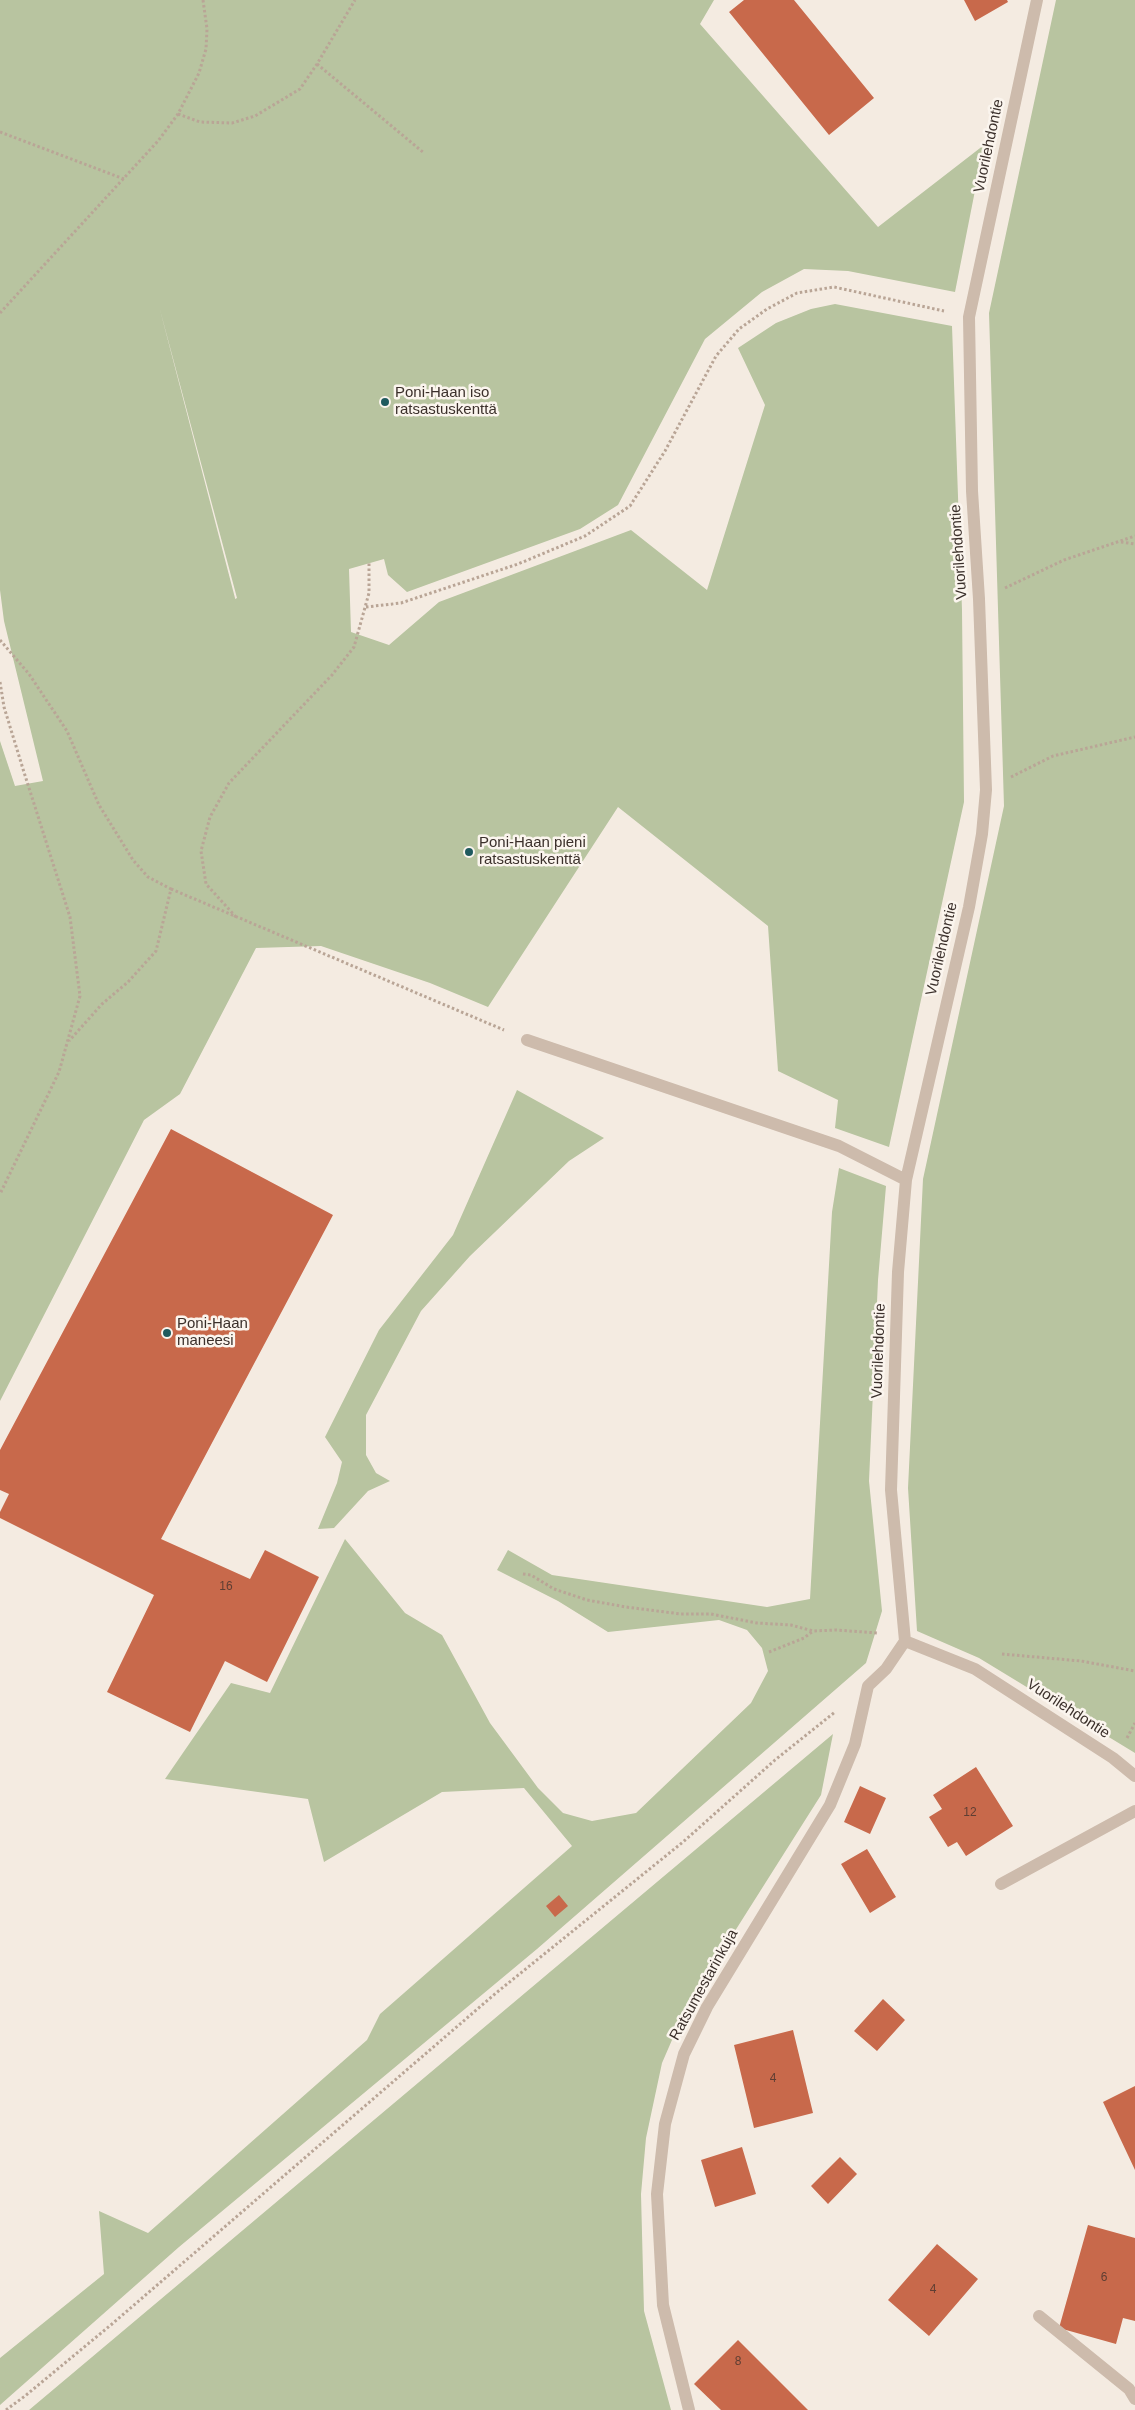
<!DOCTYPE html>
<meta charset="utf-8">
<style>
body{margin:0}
canvas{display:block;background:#f4ebe1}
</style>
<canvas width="1135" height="2410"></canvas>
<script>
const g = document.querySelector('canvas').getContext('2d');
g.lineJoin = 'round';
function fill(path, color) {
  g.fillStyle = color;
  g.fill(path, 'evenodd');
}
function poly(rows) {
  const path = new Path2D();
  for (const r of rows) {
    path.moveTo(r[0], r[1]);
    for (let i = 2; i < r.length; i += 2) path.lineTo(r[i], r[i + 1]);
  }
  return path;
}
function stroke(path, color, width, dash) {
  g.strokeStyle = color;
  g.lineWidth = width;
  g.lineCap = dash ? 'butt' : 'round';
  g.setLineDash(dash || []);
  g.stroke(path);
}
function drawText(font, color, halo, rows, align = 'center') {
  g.font = font + ' Arial,sans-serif';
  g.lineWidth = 5;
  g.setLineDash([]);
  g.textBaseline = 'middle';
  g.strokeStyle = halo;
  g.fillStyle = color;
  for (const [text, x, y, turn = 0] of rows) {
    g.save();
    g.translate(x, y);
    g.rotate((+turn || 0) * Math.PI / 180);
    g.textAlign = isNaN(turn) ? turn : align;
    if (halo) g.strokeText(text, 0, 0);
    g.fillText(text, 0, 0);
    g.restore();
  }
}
const green = poly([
 [0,0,714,0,700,24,878,227,984,145,955,292,848,271,804,269,762,292,705,339,618,505,580,529,407,592,388,575,384,559,349,569,351,632,389,645,439,602,631,530,707,590,765,405,738,348,776,323,811,309,835,304,952,326,962,610,964,802,889,1147,835,1128,838,1100,778,1071,768,926,618,807,488,1007,430,983,321,946,256,948,180,1094,144,1120,0,1401,0,741,15,786,43,781,4,621,0,590],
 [159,306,237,598,235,599,235,598],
 [1056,0,1135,0,1135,1753,979,1658,917,1631,908,1488,923,1179,1004,806,989,313],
 [517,1090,604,1138,569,1161,470,1256,421,1311,366,1415,366,1455,376,1473,390,1481,368,1491,334,1528,318,1529,337,1483,342,1462,325,1437,379,1330,453,1235],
 [839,1168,886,1186,878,1280,869,1481,882,1611,866,1663,537,1949,179,2247,0,2405,0,2358,104,2274,99,2211,148,2233,367,2040,380,2014,572,1846,524,1788,442,1792,324,1862,308,1799,165,1779,231,1683,270,1693,345,1539,405,1613,442,1635,490,1723,538,1788,563,1813,592,1821,636,1813,751,1703,768,1671,762,1648,747,1630,719,1620,608,1632,558,1601,497,1570,508,1550,552,1575,767,1607,810,1599,832,1212],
 [833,1734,821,1795,685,2010,662,2063,646,2138,641,2194,644,2311,671,2410,29,2410]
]);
const building = poly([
 [744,0,794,0,874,98,829,135,729,12],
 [964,0,1007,0,1008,2,975,21],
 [171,1129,333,1215,161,1539,250,1579,265,1550,319,1577,267,1682,225,1661,190,1732,107,1692,154,1595,0,1518,0,1512,9,1494,0,1490,0,1450],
 [976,1767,1013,1826,966,1856,957,1842,948,1847,929,1817,942,1809,933,1795],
 [860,1786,886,1798,870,1834,844,1822],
 [867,1849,896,1897,870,1913,841,1864],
 [559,1895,568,1906,555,1917,546,1906],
 [883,1999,905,2020,877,2051,854,2031],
 [793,2030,813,2113,754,2128,734,2045],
 [1135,2086,1135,2170,1103,2102],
 [742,2147,756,2194,715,2207,701,2160],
 [840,2157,857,2174,828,2204,811,2186],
 [1088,2225,1135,2238,1135,2321,1123,2318,1116,2344,1059,2328],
 [937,2244,978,2279,929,2336,888,2300],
 [738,2340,808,2410,721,2410,694,2384]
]);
const path = poly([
 [317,64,424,153],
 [178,114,200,122,232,123,255,116,300,89,317,64,355,0],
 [0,132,124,179],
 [0,313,158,141,178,114,199,73,206,49,207,29,203,0],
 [1121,542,1135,544],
 [1005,588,1064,560,1135,536],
 [366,607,401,603,518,564,585,536,630,506,665,451,716,356,739,329,767,309,797,293,834,287,944,311],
 [0,640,29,674,67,731,99,805,133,860,148,877,171,889,156,951,128,982,102,1004,69,1041],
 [0,682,4,707,23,769,70,917,80,996,59,1072,0,1194],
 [1011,777,1053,756,1135,737],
 [171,889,504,1030],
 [236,917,206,884,201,851,210,817,229,783,332,675,354,647,369,593,369,563],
 [523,1574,531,1575,554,1589,587,1600,626,1607,681,1614,711,1614,757,1623,791,1625,813,1631,836,1630,878,1633],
 [769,1652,804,1638,813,1631],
 [1002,1654,1081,1661,1135,1671],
 [1127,1738,1135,1723],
 [6,2410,25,2396,112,2324,496,1993,683,1842,775,1760,835,1712]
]);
const minor = poly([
 [527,1040,839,1146,906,1180],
 [905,1641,891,1490,898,1272,906,1180,969,907,982,834,986,790,979,599,972,491,969,317,1037,0],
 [905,1641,975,1669,1113,1758,1135,1776],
 [1001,1884,1135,1811],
 [1039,2316,1129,2389,1135,2399],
 [689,2410,663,2305,657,2194,665,2124,684,2054,707,2007,830,1805,855,1744,868,1686,886,1669,905,1641]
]);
const markers = [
 [385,402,5,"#1f5a5e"],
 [469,852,5,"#1f5a5e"],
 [167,1333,5,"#1f5a5e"]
];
const numberNames = [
 ["16",226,1587],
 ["12",970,1813],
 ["4",773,2079],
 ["6",1104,2278],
 ["4",933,2290],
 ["8",738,2362]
];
const streetNames = [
 ["Vuorilehdontie",989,146,-78],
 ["Vuorilehdontie",959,552,-94],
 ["Vuorilehdontie",942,949,-77],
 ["Vuorilehdontie",879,1351,-88],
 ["Vuorilehdontie",1068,1709,33],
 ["Ratsumestarinkuja",704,1985,-61]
];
const poiNames = [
 ["Poni-Haan iso",395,393],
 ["ratsastuskenttä",395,410],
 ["Poni-Haan pieni",479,843],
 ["ratsastuskenttä",479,860],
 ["Poni-Haan",177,1324],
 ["maneesi",177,1341]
];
fill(green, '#b8c4a0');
fill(building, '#c8694b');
stroke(path, '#b9a596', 3, [2.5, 2.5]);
stroke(minor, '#cdbbac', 12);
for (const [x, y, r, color] of markers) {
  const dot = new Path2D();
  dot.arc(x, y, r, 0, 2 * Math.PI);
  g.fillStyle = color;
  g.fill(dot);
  stroke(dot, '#fbf5ee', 2);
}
drawText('12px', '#5e3e33', null, numberNames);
drawText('15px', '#3b302b', '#fbf5ee', streetNames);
drawText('15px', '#3b302b', '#fbf5ee', poiNames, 'left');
</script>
